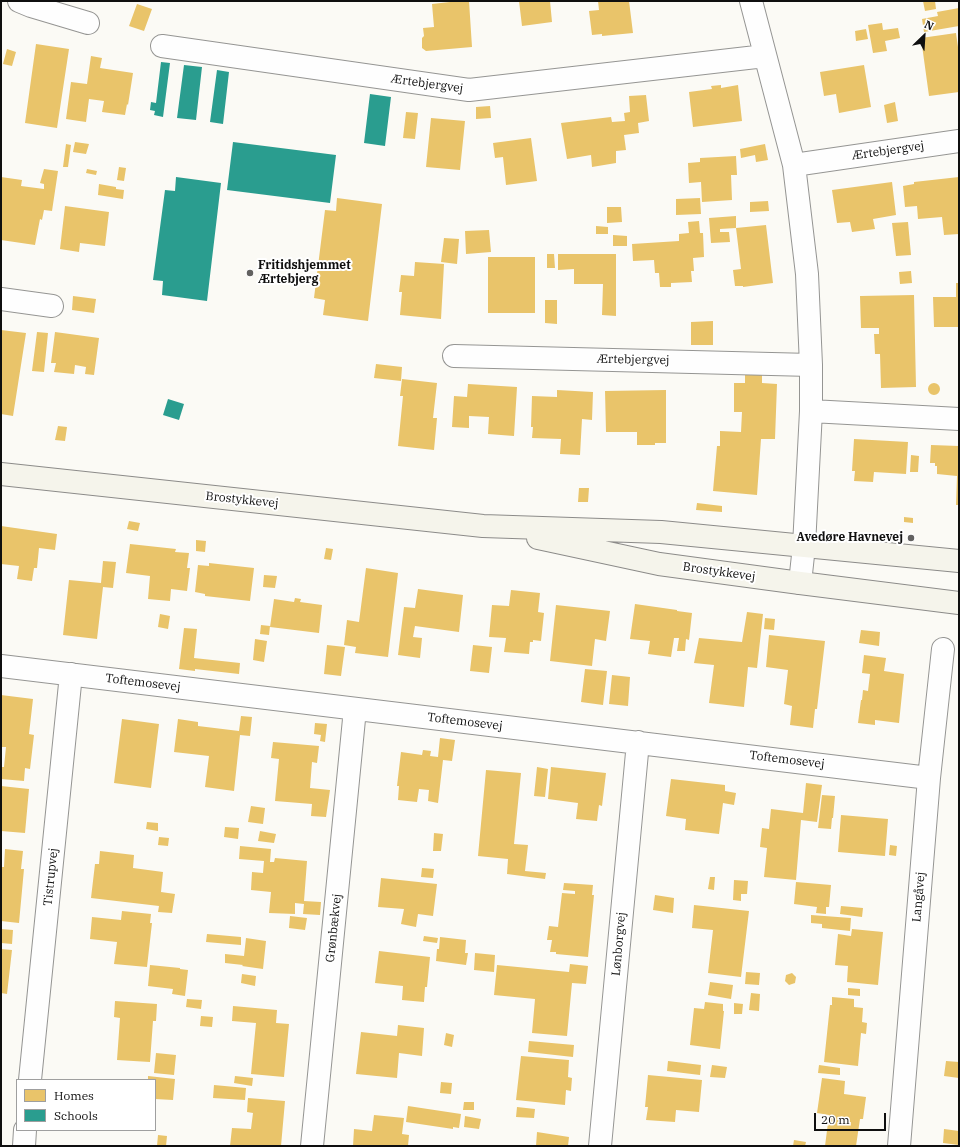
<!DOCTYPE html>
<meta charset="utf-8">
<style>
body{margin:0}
#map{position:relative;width:960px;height:1147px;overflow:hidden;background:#fbfaf5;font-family:"IBM Plex Serif",serif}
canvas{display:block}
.frame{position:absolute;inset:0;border:2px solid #0f0f0f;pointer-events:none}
.legend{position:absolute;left:16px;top:1079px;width:140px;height:52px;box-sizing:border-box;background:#fff;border:1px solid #9f9f9f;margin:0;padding:5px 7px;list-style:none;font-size:12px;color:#0f0f0f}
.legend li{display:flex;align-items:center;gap:8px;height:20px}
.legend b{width:20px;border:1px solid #9f9f9f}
.north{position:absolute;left:904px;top:16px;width:40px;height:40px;-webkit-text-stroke:3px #fff;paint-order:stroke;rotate:25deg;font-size:11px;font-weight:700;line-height:16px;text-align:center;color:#0f0f0f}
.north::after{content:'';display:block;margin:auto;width:14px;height:18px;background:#0f0f0f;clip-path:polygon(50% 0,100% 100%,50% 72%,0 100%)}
.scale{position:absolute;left:814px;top:1113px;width:72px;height:18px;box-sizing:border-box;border:2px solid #0f0f0f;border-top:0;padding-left:5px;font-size:12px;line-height:14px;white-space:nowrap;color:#0f0f0f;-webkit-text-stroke:3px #fff;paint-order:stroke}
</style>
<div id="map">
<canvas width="960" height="1147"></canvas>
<div class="frame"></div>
<ul class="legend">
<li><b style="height:11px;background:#e9c46a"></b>Homes</li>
<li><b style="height:11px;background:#2a9d8f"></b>Schools</li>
</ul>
<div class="north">N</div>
<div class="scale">20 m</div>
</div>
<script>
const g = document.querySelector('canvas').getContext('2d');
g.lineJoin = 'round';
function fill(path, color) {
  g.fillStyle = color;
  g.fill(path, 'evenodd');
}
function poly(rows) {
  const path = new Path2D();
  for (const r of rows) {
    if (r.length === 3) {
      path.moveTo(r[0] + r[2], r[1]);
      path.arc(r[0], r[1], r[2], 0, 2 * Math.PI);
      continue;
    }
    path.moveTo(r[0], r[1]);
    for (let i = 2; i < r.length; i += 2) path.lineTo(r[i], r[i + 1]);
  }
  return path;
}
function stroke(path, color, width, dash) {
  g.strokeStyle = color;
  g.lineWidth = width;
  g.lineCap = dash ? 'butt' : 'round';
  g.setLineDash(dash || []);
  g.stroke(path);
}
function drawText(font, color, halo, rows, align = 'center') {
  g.font = font + ' "IBM Plex Serif",serif';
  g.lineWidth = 4;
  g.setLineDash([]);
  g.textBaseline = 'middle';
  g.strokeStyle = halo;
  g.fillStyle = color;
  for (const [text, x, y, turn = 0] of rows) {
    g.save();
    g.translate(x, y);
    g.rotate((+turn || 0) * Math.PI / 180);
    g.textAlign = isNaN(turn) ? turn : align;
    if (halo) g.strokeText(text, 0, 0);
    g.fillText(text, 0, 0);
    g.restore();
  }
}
const homes = poly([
 [450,1,469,1,472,47,426,51,422,48,422,38,424,36,423,28,434,27,432,4,450,2],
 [519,1,550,1,552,22,522,26],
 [598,1,629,1,633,33,602,36,602,34,592,35,589,11,599,10],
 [923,1,935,1,936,9,925,11],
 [137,4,152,9,144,31,129,26],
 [959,8,959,26,924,32,922,19,938,16,937,12],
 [882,23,883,30,898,28,900,38,885,41,887,51,873,53,868,25],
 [866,29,868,39,856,41,855,31],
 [956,33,959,54,959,92,929,96,921,38],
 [36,44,69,49,57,128,25,123],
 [7,49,16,52,12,66,3,64],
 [91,56,102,58,100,68,133,73,128,105,127,104,125,115,102,112,104,101,89,99,86,122,66,119,71,82,87,84],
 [864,65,871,107,839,113,836,94,824,96,820,72],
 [721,85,721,88,738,85,742,121,693,127,689,92,712,89,711,86],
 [646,95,649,121,638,123,639,133,624,135,626,150,616,151,616,163,592,167,591,155,567,159,561,123,611,117,612,122,625,121,624,113,630,112,629,96],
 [895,102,898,121,887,123,884,105],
 [490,106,491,118,476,119,476,107],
 [406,112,418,113,415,139,403,138],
 [431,118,465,121,460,170,426,167],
 [531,138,537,181,506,185,503,157,495,158,493,143],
 [75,142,89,144,86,154,73,152],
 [66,144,71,145,68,167,63,167],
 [765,144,768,160,756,162,755,155,741,158,740,149],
 [736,156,737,175,731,175,732,200,702,202,701,182,689,183,688,163,700,162,700,158],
 [119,167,126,168,124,181,117,180],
 [44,169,58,171,52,211,44,210,42,220,40,219,35,245,1,240,1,177,22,180,21,186,44,189,44,184,40,183],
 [87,169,97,171,96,175,86,173],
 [959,177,959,234,944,235,942,217,918,219,917,206,905,207,903,186,914,184,914,182],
 [892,182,896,215,873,219,875,229,852,232,850,222,837,223,832,190],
 [99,184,116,187,116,189,124,190,123,199,98,195],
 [337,198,382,204,368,321,323,315,325,300,314,298,325,210,336,211],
 [700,198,701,214,676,215,676,199],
 [768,201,769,211,750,212,750,202],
 [65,206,109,212,105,246,80,243,79,252,60,249],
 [607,207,621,207,622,222,607,223],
 [736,216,736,228,720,229,720,232,729,232,730,242,711,243,709,218],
 [699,221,700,233,703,233,704,257,693,258,694,271,691,271,692,282,671,283,671,287,660,287,659,273,655,273,654,260,633,261,632,244,679,241,679,234,689,233,688,222],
 [908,222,911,255,896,256,892,223],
 [766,225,773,283,743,287,743,286,735,286,733,270,741,269,736,228],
 [596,226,608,227,608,234,596,234],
 [489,230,491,252,466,254,465,231],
 [613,235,627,236,627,246,613,246],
 [444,238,459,239,457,264,441,262],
 [547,254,554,254,555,268,547,268],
 [558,254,616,254,616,316,602,315,603,284,574,284,574,269,558,270],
 [488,257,535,257,535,313,488,313],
 [415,262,444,264,441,319,400,315,402,292,399,292,401,275,414,276],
 [911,271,912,283,900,284,899,272],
 [956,283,959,283,959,327,934,327,933,297,956,297],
 [914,295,916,387,881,388,880,354,875,354,874,334,879,334,879,328,861,328,860,296],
 [73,296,96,299,94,313,72,310],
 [545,300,557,300,557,324,545,323],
 [713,321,713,345,691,345,691,322],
 [1,330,26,333,13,416,1,414],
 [37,332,48,333,44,372,32,371],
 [55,332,99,338,94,375,85,374,86,367,75,365,74,374,54,372,56,363,51,363],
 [376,364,402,367,401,381,374,378],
 [745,373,762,373,762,383,777,384,775,439,761,439,757,495,713,491,717,446,720,446,720,431,741,432,742,412,734,412,734,383,745,383],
 [402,379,437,383,433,418,437,418,434,450,398,446,403,396,400,396],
 [934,389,6],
 [468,384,517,387,514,436,488,434,489,417,469,416,469,428,452,427,454,396,467,397],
 [557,390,593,392,592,420,582,419,580,455,560,454,561,439,532,438,533,427,531,427,532,396,557,397],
 [666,390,666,443,655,443,655,445,637,445,637,432,606,432,605,391],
 [58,426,67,427,65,441,55,440],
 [854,439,908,442,906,474,874,472,873,482,854,481,855,471,852,471],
 [931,445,959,446,959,505,956,505,957,476,937,474,937,466,935,466,935,463,930,463],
 [911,455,919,456,918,472,910,472],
 [579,488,589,488,588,502,578,502],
 [697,503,722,506,722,512,696,510],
 [904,517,913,518,913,523,904,522],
 [129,521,140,523,138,531,127,529],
 [1,526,57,534,55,550,39,548,37,568,34,568,32,581,17,579,19,566,1,564],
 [196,540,206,541,205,552,196,551],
 [130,544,176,549,175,552,189,553,187,568,190,568,187,591,171,589,170,601,148,599,150,576,126,573],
 [326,548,333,549,331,560,324,559],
 [103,561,116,562,113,588,103,587,97,639,63,635,69,580,101,583],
 [209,563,254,568,250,601,205,596,205,594,195,592,198,565,209,566],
 [366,568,398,573,388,657,355,653,356,647,344,645,347,620,359,622],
 [264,575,277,576,275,588,263,587],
 [418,589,463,595,459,632,415,626,413,637,422,638,420,658,398,655,404,607,415,608],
 [511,590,540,593,538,612,544,613,541,641,533,640,533,642,530,642,529,654,504,652,506,638,489,637,492,605,509,606],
 [295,598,301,599,300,602,322,605,319,633,270,627,274,599,294,602],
 [635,604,677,610,677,611,692,613,689,640,686,639,685,651,677,651,679,638,674,638,671,657,648,654,650,641,630,639],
 [556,605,610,611,606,641,595,639,592,666,550,661],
 [747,612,763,614,757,668,748,667,744,707,709,703,714,665,694,663,699,638,742,642],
 [160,614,170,616,168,629,158,627],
 [765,618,775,619,774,630,764,629],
 [261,625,270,626,269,635,260,634],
 [184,628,197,629,194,658,240,663,239,674,195,669,195,671,179,669],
 [861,630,880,632,879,646,859,643],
 [769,635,825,641,817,709,815,709,813,728,790,725,792,706,784,704,788,670,766,667],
 [255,639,267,641,264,662,253,660],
 [327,645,345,647,341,676,324,674],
 [473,645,492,647,489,673,470,671],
 [864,655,886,658,884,671,904,674,899,723,875,720,875,725,858,723,861,700,862,700,863,690,868,691,870,674,862,673],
 [585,669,607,671,603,705,581,702],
 [612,675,630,677,628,706,609,704],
 [1,695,33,699,29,734,34,735,30,769,25,768,24,781,1,779,1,767,4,767,6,747,1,747],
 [241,716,252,717,250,736,240,735,234,791,205,787,209,756,174,752,178,719,198,722,198,726,239,731],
 [122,719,159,724,151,788,114,783],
 [315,723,327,724,325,742,320,741,321,735,314,734],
 [440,738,455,740,452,761,443,760,438,803,428,801,429,790,419,789,417,802,398,800,399,786,397,786,401,752,422,755,423,750,431,751,430,756,438,757],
 [273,742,319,746,317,763,312,762,310,788,330,790,326,817,311,816,312,804,275,801,279,759,271,758],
 [537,767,548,769,545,797,534,796],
 [551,767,606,773,602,806,599,805,597,821,576,819,578,803,548,799],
 [486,770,521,773,514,844,528,845,525,871,546,873,545,879,507,874,508,859,478,856],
 [671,779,725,785,725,791,736,793,734,805,723,803,719,834,685,830,686,819,666,816],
 [806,783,822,785,817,822,801,820,796,880,764,877,767,848,760,847,762,828,769,829,771,809,803,813],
 [1,786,29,789,25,833,1,831],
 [822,795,835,796,833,818,832,818,831,829,818,828],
 [251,806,265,808,263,824,248,822],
 [841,815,888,819,885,856,838,852],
 [147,822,158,823,158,831,146,829],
 [225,827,239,828,238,839,224,837],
 [260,831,276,834,274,843,258,841],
 [434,833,443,834,441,851,433,851],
 [159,837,169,838,168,846,158,845],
 [890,845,897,846,896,856,889,855],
 [240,846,271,849,270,862,274,862,275,858,307,861,304,901,321,902,320,915,303,914,304,904,295,903,295,914,269,913,271,892,251,890,252,872,263,873,264,861,239,859],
 [5,849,23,851,21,869,24,869,19,923,1,921,1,867,4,867],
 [100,851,134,855,133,868,163,872,161,892,175,894,172,913,158,912,159,906,91,898,95,864,99,864],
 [422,868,434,869,433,878,421,877],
 [710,877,715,877,714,890,708,889],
 [381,878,437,884,433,916,418,914,416,927,401,924,404,909,378,907],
 [734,880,748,881,747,894,741,894,741,901,733,900],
 [796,882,831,885,829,907,826,907,826,914,816,913,817,907,794,904],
 [564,883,593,885,592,895,594,895,588,957,556,954,556,952,550,952,552,940,547,940,549,926,558,927,562,893,575,894,575,891,563,890],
 [655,895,674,898,673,913,653,910],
 [694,905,749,911,741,977,708,973,713,930,692,928],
 [841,906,863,908,862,917,840,914],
 [122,911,151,914,150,923,152,923,147,967,114,964,117,942,90,939,92,917,121,920],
 [811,915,851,918,850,931,822,928,822,924,811,923],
 [290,916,307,918,305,930,289,928],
 [1,929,13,930,12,944,1,943],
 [852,929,883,932,878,985,847,982,848,966,835,965,838,934,851,936],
 [207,934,241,937,241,945,206,942],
 [424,936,438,938,437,943,423,941],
 [440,937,466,940,465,953,468,953,466,965,436,961,437,949,439,949],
 [246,938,266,941,263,969,242,966,243,965,225,963,225,954,244,956],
 [1,949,12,950,7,994,1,993],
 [379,951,430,957,427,987,425,987,424,1002,402,1000,403,986,375,983],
 [475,953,495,955,494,972,474,970],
 [570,964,588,966,586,984,572,983,567,1036,532,1033,535,999,494,995,497,965,569,972],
 [150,965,180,968,180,969,188,970,185,996,172,994,173,989,148,986],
 [746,972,760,973,759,985,745,984],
 [792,973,796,977,795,983,789,985,785,981,786,975],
 [242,974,256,976,255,986,241,983],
 [710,982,733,985,731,999,708,995],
 [848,988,860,989,860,996,848,995],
 [751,993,760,994,759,1011,749,1010],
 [832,997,854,999,854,1007,863,1008,862,1022,867,1023,866,1034,861,1033,858,1066,824,1062,830,1005,832,1005],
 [187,999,202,1000,201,1009,186,1007],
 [115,1001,157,1004,156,1021,153,1021,150,1062,117,1060,120,1018,114,1017],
 [705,1002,723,1004,723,1011,724,1011,720,1049,690,1045,694,1008,704,1009],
 [734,1003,743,1004,742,1014,734,1014],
 [233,1006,277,1010,276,1023,289,1024,284,1077,251,1074,256,1023,232,1021],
 [201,1016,213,1017,212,1027,200,1026],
 [398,1025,424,1028,422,1056,399,1053,397,1078,356,1074,361,1032,397,1036],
 [446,1033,454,1035,452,1047,444,1045],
 [529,1041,574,1045,573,1057,528,1052],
 [156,1053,176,1055,174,1075,154,1073],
 [521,1056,569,1060,568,1077,572,1078,571,1091,566,1090,565,1105,516,1100],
 [668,1061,701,1065,700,1075,667,1071],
 [946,1061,959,1062,959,1078,944,1076],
 [712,1065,727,1067,725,1078,710,1077],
 [819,1065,840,1068,840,1075,818,1073],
 [648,1075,702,1080,699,1112,676,1110,675,1122,646,1120,648,1107,645,1107],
 [148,1076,175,1079,173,1100,155,1099,155,1080,148,1080],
 [235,1076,253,1078,252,1086,234,1083],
 [822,1078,845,1081,844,1094,866,1097,863,1119,860,1119,856,1146,825,1146,829,1115,817,1113],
 [441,1082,452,1083,451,1094,440,1093],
 [214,1085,246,1088,245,1100,213,1098],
 [248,1098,285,1101,281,1146,230,1146,232,1128,251,1129,253,1113,247,1112],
 [464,1102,474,1102,474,1110,463,1110],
 [408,1106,461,1114,459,1128,453,1127,453,1129,406,1122],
 [517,1107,535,1109,534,1118,516,1117],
 [374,1115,404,1118,402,1134,409,1135,408,1146,353,1146,354,1129,372,1131],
 [465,1116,481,1119,479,1129,464,1127],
 [944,1129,959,1131,959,1145,943,1143],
 [537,1132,569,1137,568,1146,536,1146],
 [158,1135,167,1136,166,1146,157,1146],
 [794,1140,806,1142,805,1146,793,1146]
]);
const schools = poly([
 [161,62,170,63,163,117,154,115,155,111,150,110,151,102,156,103],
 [184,65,202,67,196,120,177,118],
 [217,70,229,72,223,124,210,122],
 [370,94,391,97,385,146,364,143],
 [233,142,336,155,330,203,227,190],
 [176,177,221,183,207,301,162,295,163,281,153,280,165,190,175,191],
 [168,399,184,404,179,420,163,415]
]);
const street = poly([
 [19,1,31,6,88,23],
 [751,1,794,165,807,274,811,365,811,411,804,546,800,583],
 [162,46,469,90,765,56],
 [794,165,959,141],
 [1,299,52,306],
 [454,356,811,365],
 [811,411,959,419],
 [1,666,929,778],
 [30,1080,71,674],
 [24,1146,25,1130],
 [312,1146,355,709],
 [600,1146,638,742],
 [899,1146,929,778,943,649]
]);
const secondary = poly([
 [1,474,483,526,661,532,959,561],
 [538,538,659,564,800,583,959,603]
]);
const markers = [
 [250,273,4,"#626160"],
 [911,538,4,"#626160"]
];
const streetNames = [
 ["Ærtebjergvej",427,84,8],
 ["Ærtebjergvej",888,151,-8],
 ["Ærtebjergvej",633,360,1],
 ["Brostykkevej",242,500,6],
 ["Brostykkevej",719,572,8],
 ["Toftemosevej",143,683,7],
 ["Toftemosevej",465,722,7],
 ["Toftemosevej",787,760,7],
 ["Tistrupvej",51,877,-84],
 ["Langåvej",919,897,-85],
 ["Grønbækvej",334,928,-84],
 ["Lønborgvej",619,944,-85]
];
const poiNames = [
 ["Fritidshjemmet",258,266],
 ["Ærtebjerg",258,280],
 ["Avedøre Havnevej",903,538,"right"]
];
fill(homes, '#e9c46a');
fill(schools, '#2a9d8f');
stroke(street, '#959593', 24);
stroke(secondary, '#8c8b89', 24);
stroke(street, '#fefefe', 22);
stroke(secondary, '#f5f4eb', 22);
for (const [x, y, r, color] of markers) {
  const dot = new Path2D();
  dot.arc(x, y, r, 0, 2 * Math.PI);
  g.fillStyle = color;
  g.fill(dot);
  stroke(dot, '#fff', 1.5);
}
drawText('12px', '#0f0f0f', '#fff', streetNames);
drawText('bold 12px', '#0f0f0f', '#fff', poiNames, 'left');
</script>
